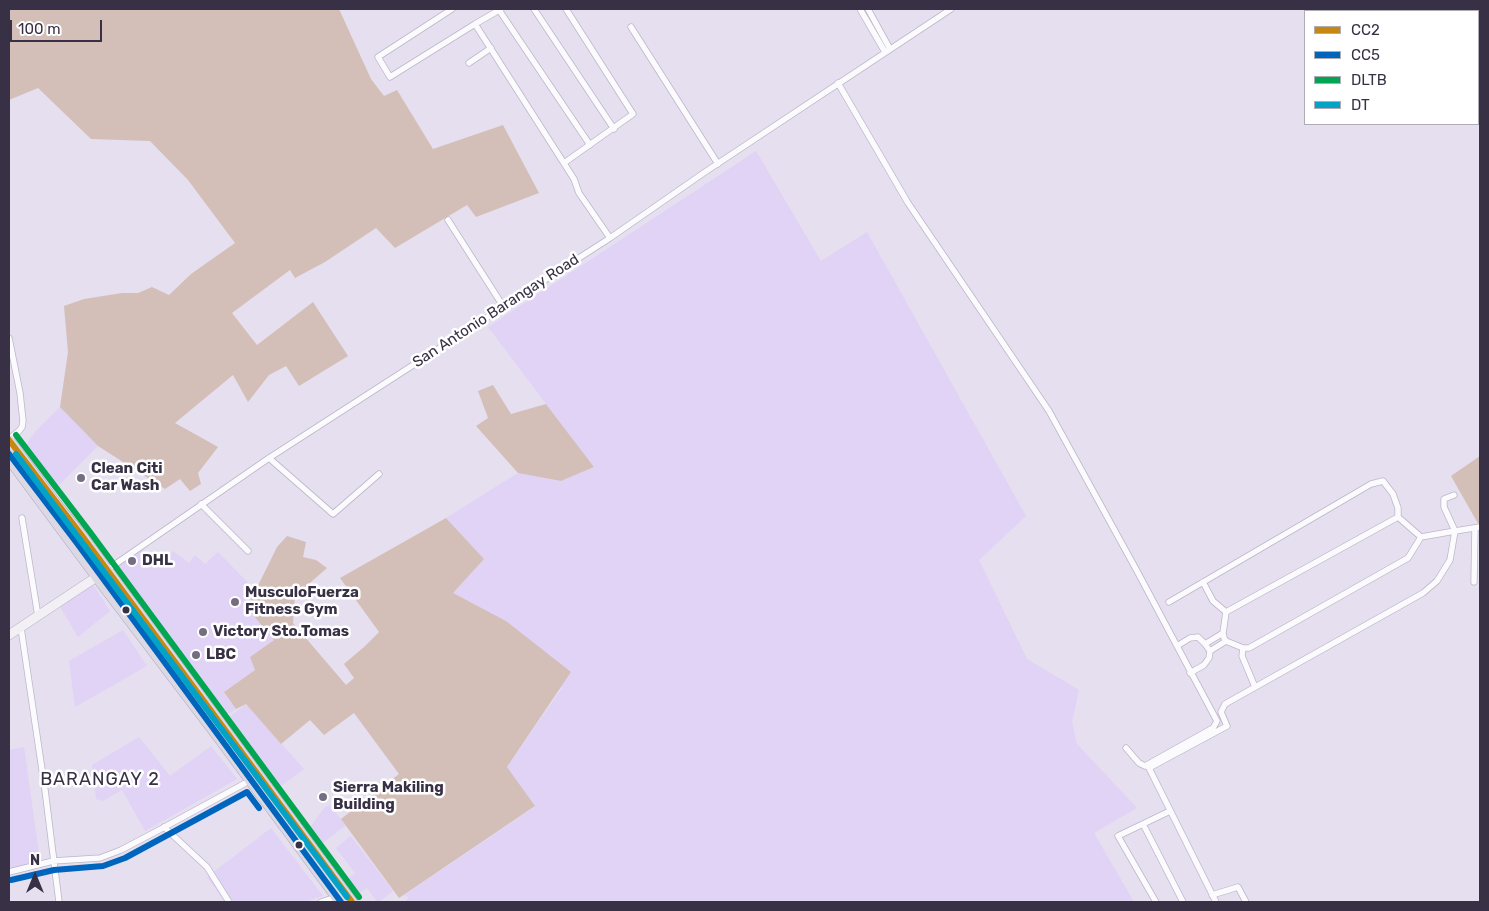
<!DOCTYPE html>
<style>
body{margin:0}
#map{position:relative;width:1489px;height:911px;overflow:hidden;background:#e5dff0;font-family:Rubik,sans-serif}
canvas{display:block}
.frame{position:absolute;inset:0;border:10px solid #383045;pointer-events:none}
.legend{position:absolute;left:1304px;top:10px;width:175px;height:115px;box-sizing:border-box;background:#fff;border:1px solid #afacb5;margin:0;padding:6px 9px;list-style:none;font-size:15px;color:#383045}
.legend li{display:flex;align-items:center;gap:10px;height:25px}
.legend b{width:25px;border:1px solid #afacb5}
.north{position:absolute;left:10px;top:851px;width:50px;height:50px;-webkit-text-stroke:4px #fff;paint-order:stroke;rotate:0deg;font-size:14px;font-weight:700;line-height:20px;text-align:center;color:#383045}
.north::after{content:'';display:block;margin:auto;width:18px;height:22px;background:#383045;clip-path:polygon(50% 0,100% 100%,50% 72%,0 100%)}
.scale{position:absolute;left:10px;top:20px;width:92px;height:22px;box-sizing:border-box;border:2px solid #383045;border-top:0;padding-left:6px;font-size:15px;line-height:18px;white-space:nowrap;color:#383045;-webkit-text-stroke:4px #fff;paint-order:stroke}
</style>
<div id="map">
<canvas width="1489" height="911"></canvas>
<div class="frame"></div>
<ul class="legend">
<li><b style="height:6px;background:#c78811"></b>CC2</li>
<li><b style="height:6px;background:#0065bd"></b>CC5</li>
<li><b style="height:6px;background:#00a651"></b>DLTB</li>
<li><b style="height:6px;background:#03a3c7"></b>DT</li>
</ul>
<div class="north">N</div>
<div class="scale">100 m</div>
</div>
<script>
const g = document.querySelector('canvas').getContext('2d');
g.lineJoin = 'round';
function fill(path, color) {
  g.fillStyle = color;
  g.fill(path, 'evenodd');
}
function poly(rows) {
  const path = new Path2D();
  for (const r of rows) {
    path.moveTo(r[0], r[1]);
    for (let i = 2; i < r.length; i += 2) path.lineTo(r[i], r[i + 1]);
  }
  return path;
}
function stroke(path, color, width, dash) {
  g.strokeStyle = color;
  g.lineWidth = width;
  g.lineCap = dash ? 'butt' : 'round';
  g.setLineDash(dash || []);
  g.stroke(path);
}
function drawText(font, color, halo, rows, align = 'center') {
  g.font = font + ' Rubik,sans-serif';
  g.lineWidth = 5;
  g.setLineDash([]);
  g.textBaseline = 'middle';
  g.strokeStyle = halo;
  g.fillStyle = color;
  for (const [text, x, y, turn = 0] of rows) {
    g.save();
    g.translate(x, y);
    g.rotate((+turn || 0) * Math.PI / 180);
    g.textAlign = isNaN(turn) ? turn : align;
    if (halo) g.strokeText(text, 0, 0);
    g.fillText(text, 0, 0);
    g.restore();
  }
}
const built = poly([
 [756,151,821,261,867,232,1026,516,979,560,1027,659,1079,690,1072,722,1077,744,1137,808,1094,833,1134,902,404,902,409,898,404,895,535,807,507,767,562,688,506,621,452,593,484,559,446,518,518,473,561,481,594,467,488,327],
 [60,407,98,446,53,491,20,454,34,433],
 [141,548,159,565,173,551,189,563,195,555,205,564,218,552,256,591,247,608,274,640,250,657,255,670,225,691,236,709,223,718,113,569],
 [92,583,110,611,78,637,59,605],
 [123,630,147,666,75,707,69,661],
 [246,704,304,769,277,789,224,721],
 [139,737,170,776,211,746,237,779,145,831,122,790,103,801,96,799,92,765],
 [24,747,40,861,9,869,9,750],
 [329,805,346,825,320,845,308,830,324,808],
 [271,828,323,896,305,902,225,902,207,877],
 [351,836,393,891,379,902,377,902,367,888,356,895,345,881,355,873,336,848]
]);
const green = poly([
 [9,9,339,9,371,79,384,96,397,90,433,149,503,125,539,193,476,217,467,205,395,248,376,228,325,262,295,278,290,270,232,313,257,345,313,302,348,356,299,386,286,366,269,375,248,402,233,375,175,423,218,447,198,473,201,484,190,491,180,479,165,489,98,446,60,407,68,352,64,306,84,299,122,293,138,293,152,287,169,295,191,274,235,243,188,180,150,141,91,139,38,88,9,100],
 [493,385,511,414,546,404,594,467,561,481,518,473,476,426,488,418,478,391],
 [1480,456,1480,527,1451,476],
 [446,518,484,559,453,593,506,621,571,672,507,767,535,806,399,898,341,819,399,774,354,713,324,735,310,720,281,744,246,704,236,709,224,692,255,670,250,657,274,640,247,608,277,547,287,536,306,542,303,557,316,560,327,568,295,596,293,623,346,685,354,678,344,664,364,647,379,632,340,578]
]);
const street = poly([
 [452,9,378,57,390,77,475,24,501,9],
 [534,9,614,129],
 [860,9,885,52],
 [868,9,890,49],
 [499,10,590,145],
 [475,24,574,179,579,193,610,238],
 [631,27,718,164],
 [469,63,491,48],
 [838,83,908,203,1049,411,1137,571,1217,721,1213,728,1145,766,1139,763,1126,748],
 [564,163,633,114,566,9],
 [448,220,503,306],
 [9,338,20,393,23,421,22,427,19,431,9,439],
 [269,458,333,514,379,474],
 [1454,495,1444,499,1444,507,1455,531,1480,527],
 [201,504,248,551],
 [22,518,38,616],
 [107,570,269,458,610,238,705,172,951,9],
 [1203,582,1213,601,1226,612],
 [1474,582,1475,528],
 [1169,602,1371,484,1383,481,1393,494,1398,508,1398,517,1421,537,1408,558,1249,648,1243,648,1226,641,1224,638,1223,633,1226,612,1398,517],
 [21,628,45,790,59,902],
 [1205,644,1223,633],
 [1177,646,1190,638,1198,637,1205,644,1210,651,1209,658,1204,665,1190,673],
 [1243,648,1242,656,1255,687],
 [1210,651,1226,641],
 [1143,824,1183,902],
 [164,827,207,867,229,902],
 [9,872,53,861,100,858,121,850,159,830,251,780],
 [1212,895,1238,887,1246,902],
 [321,902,336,897],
 [1156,902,1118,836,1170,811],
 [1216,902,1149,768,1227,726,1221,712,1225,704,1423,593,1437,581,1450,560,1455,531,1421,537]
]);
const secondary = poly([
 [9,635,107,570]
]);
const highway = poly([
 [9,440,55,502,83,537,352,902],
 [9,459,101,583,218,737,340,902]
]);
const bus1 = poly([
 [9,440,83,537,352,902]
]);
const bus2 = poly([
 [9,454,76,542,341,902],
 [11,880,54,870,103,866,125,858,247,792,259,808]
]);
const bus3 = poly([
 [16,435,90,532,359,897]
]);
const bus4 = poly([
 [16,454,347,897]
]);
const markers = [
 [81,478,5,"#756d81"],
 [132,561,5,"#756d81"],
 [235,602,5,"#756d81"],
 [126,610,4.5,"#383045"],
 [203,632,5,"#756d81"],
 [196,655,5,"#756d81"],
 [323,797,5,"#756d81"],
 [299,845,4.5,"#383045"]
];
const streetNames = [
 ["San Antonio Barangay Road",496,311,-33]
];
const poiNames = [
 ["Clean Citi",91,469],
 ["Car Wash",91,486],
 ["DHL",142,561],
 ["MusculoFuerza",245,593],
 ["Fitness Gym",245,610],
 ["Victory Sto.Tomas",213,632],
 ["LBC",206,655],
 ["Sierra Makiling",333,788],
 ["Building",333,805]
];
const quarterNames = [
 ["BARANGAY 2",100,780]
];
fill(built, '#e0d3f6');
fill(green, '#d3bfb8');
stroke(street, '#bdb6c8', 7);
stroke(secondary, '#bdb6c8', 10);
stroke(highway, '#ada6b9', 11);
stroke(street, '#fbfafd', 5.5);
stroke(secondary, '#f2f0f5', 9);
stroke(highway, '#dcd8e4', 10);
stroke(bus1, '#c78811', 6);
stroke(bus2, '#0065bd', 6);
stroke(bus3, '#00a651', 6);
stroke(bus4, '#03a3c7', 6);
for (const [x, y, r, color] of markers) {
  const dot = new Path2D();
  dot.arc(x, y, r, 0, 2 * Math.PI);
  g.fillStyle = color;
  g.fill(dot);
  stroke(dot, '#fff', 2);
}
drawText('15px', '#383045', '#fff', streetNames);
drawText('bold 15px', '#383045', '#fff', poiNames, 'left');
g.letterSpacing = '1px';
drawText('18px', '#383045', '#fff', quarterNames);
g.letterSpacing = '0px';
</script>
